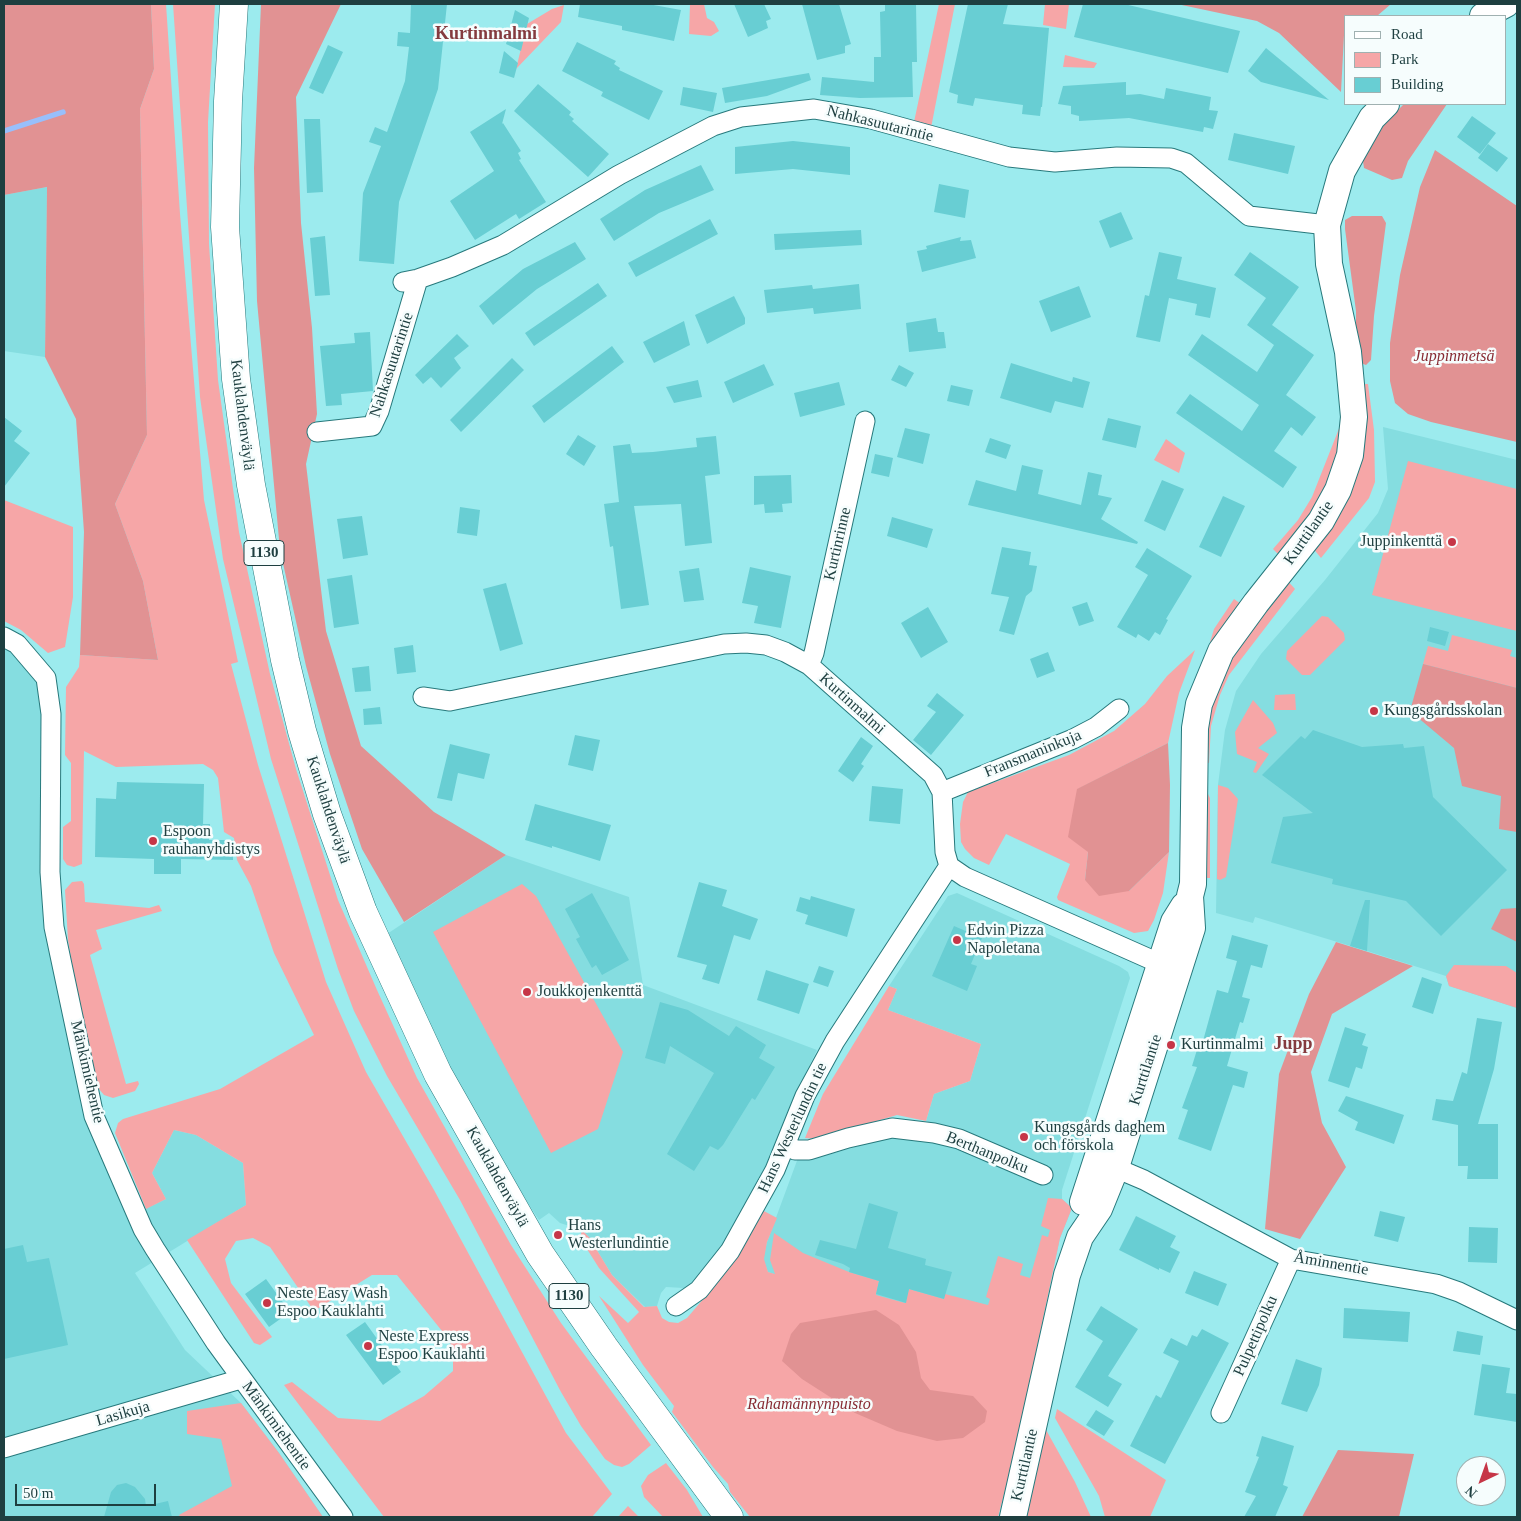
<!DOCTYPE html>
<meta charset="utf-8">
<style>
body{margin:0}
#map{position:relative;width:1521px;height:1521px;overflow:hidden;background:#9cebee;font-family:"Times New Roman",serif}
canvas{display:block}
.frame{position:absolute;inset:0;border:5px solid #1e3f40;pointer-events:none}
.legend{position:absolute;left:1344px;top:15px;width:162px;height:90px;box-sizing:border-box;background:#f6fdfd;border:1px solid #a0b1b1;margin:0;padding:6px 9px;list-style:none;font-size:15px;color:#1e3f40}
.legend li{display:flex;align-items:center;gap:10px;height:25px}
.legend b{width:25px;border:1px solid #a0b1b1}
.north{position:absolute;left:1456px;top:1456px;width:50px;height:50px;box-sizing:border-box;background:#f6fdfd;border:1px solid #a0b1b1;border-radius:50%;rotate:222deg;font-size:14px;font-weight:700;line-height:20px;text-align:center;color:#1e3f40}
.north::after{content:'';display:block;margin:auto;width:18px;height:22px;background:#c63647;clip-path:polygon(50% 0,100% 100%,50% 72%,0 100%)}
.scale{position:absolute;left:15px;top:1484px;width:141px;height:22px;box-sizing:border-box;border:2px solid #1e3f40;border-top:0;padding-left:6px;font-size:15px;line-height:18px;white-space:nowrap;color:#1e3f40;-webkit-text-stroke:4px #f6fdfd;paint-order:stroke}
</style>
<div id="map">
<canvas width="1521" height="1521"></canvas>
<div class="frame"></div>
<ul class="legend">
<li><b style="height:6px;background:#fff"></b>Road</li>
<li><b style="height:14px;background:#f6a6a7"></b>Park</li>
<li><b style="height:14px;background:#68ced3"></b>Building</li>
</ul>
<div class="north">N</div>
<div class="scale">50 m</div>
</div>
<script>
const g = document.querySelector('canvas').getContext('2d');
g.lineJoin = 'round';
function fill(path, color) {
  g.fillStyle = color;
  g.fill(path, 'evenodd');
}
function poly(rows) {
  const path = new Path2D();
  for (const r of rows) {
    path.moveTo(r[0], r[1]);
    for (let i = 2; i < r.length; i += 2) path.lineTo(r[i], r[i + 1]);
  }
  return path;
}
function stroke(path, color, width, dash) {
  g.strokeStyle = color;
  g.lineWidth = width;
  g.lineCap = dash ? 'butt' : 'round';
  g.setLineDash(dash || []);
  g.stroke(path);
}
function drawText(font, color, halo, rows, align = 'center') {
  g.font = font + ' "Times New Roman",serif';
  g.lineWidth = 5;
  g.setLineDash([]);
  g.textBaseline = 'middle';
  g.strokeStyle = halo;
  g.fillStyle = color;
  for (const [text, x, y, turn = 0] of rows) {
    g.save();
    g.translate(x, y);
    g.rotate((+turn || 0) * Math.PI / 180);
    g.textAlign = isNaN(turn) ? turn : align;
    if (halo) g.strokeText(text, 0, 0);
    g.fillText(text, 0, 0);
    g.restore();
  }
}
const built = poly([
 [47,187,45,357,4,351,4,195],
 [1383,427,1517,460,1517,1008,1449,986,1446,976,1367,951,1255,917,1253,923,1216,913,1218,785,1225,730,1236,691,1261,654,1325,580,1378,513,1388,489],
 [4,637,46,678,50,872,94,1116,137,1213,166,1199,152,1173,174,1130,196,1135,243,1163,246,1205,135,1273,185,1350,241,1403,279,1453,323,1517,4,1517],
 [506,855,629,897,643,985,817,1050,798,1089,756,1189,735,1230,693,1285,684,1288,666,1287,661,1293,657,1306,645,1307,612,1275,589,1237,582,1230,560,1223,549,1213,539,1220,487,1141,438,1049,387,934],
 [957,893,1119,966,1128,972,1130,978,1062,1190,1062,1199,1072,1208,1060,1238,1033,1359,768,1272,763,1259,767,1242,798,1158,810,1160,893,1136,924,1139,969,1151,1038,1183,1044,1170,926,1121,934,1094,970,1081,981,1044,888,1010,897,989,889,986,948,896]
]);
const green = poly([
 [151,4,166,4,180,214,204,500,238,662,231,664,258,765,326,982,366,1072,434,1190,566,1433,612,1494,592,1517,384,1517,284,1385,292,1382,338,1418,380,1421,424,1396,453,1371,453,1356,450,1341,397,1275,372,1275,314,1311,270,1247,253,1238,236,1241,225,1259,231,1283,272,1337,260,1345,254,1343,187,1240,246,1205,243,1163,196,1135,174,1130,152,1173,166,1199,146,1209,115,1133,118,1123,123,1119,220,1089,314,1035,274,953,251,886,237,860,234,838,224,832,218,778,213,770,203,764,116,767,84,751,82,864,74,867,67,865,63,859,63,827,71,821,71,763,65,755,66,687,79,667,80,655,158,660,143,581,115,504,147,435,140,109,154,69],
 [173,4,215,4,208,122,209,244,218,380,239,532,270,674,296,769,338,900,377,990,417,1078,511,1245,561,1323,651,1445,629,1464,622,1467,614,1465,605,1459,581,1426,561,1392,460,1200,387,1076,354,1011,338,969,271,759,223,559,200,397],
 [690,4,704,4,707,18,714,22,719,31,711,36,689,34],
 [939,4,955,4,931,128,914,122],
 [1045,4,1069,4,1066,29,1043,25],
 [564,5,561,22,516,69,527,24,552,9],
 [1065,55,1097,63,1094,68,1063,67],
 [1362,384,1368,384,1374,430,1375,482,1369,498,1321,558,1312,547],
 [1340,426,1339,449,1322,499,1280,556,1273,549,1298,520,1312,497],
 [1166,439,1185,453,1179,473,1154,460],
 [1408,461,1517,489,1517,631,1372,595],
 [4,500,73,527,73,597,65,647,48,653,21,630,4,621],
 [1286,579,1295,589,1229,675,1220,695,1211,726,1209,763,1202,762,1202,742,1225,659],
 [1234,599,1241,604,1212,643,1210,642,1214,629],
 [1322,616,1328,617,1344,633,1345,640,1310,675,1302,675,1286,659,1287,651],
 [1452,635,1512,650,1510,656,1517,658,1517,688,1423,664,1428,646,1448,651],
 [1195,650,1179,693,1168,743,1078,789,1088,852,1085,880,1129,891,1169,852,1163,893,1154,920,1148,931,1134,933,1058,900,1057,897,1070,864,1006,834,989,865,974,858,965,849,961,842,960,824,963,802,968,792,1069,755,1114,731,1145,704,1167,676],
 [1295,694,1296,710,1274,710,1275,695],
 [1253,700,1273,723,1277,733,1258,748,1269,754,1256,773,1253,772,1257,762,1237,754,1235,732],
 [1218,785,1228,788,1238,799,1226,877,1220,880,1217,879],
 [1207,792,1210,798,1210,878,1203,878],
 [82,881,84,884,85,902,149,908,159,905,162,911,96,930,102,949,90,955,126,1084,138,1081,139,1084,135,1091,113,1098,104,1095,99,1089,84,1035,68,940,65,890,72,882],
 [522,884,536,896,623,1052,598,1129,551,1153,433,932],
 [1454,965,1506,966,1517,973,1517,1008,1449,986,1446,976],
 [889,986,897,989,888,1010,981,1044,970,1081,934,1094,926,1121,897,1115,816,1139,805,1138,823,1094],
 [1048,1198,1062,1199,1072,1208,1060,1238,1015,1452,998,1517,750,1517,730,1492,728,1484,713,1467,672,1412,674,1406,643,1365,599,1296,628,1323,639,1312,599,1268,580,1238,582,1230,589,1237,612,1275,644,1307,657,1306,662,1318,669,1322,678,1323,687,1318,705,1297,762,1210,777,1218,767,1242,764,1259,768,1272,775,1274,770,1260,774,1233,803,1253,849,1272,879,1281,876,1295,905,1303,909,1289,944,1299,945,1294,988,1305,990,1299,986,1297,998,1256,1023,1264,1020,1275,1030,1278,1042,1235,1048,1237,1050,1230,1041,1226],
 [241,1403,279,1453,323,1517,180,1517,179,1515,232,1486,221,1439,187,1434,187,1411],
 [1057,1409,1166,1480,1150,1517,1105,1517,1099,1496,1055,1418],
 [1045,1428,1075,1482,1091,1517,1027,1517],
 [666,1463,687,1490,703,1517,663,1517,644,1497,641,1486,648,1475],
 [628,1506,639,1517,618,1517]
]);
const forest = poly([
 [4,4,151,4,154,69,140,109,147,435,115,504,143,581,158,660,80,655,84,532,76,419,45,357,47,187,4,195],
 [261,4,341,4,296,97,301,223,312,328,317,414,306,464,326,631,361,746,434,812,506,855,404,922,362,849,330,754,306,666,280,550,257,301,254,168],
 [1177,4,1391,4,1377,16,1345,16,1341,92,1279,33,1257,21],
 [1404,104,1447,104,1408,161,1402,178,1392,180,1364,168,1363,161,1385,123],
 [1435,150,1517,206,1517,442,1431,422,1408,414,1395,403,1390,381,1390,343,1400,275,1420,187],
 [1352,216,1382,216,1386,223,1374,316,1371,360,1366,365,1358,362,1356,346,1356,311,1345,229,1345,220],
 [1423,664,1517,688,1517,832,1499,829,1501,796,1462,786,1454,748,1410,711],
 [1168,743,1170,785,1169,852,1129,891,1099,896,1085,880,1088,852,1068,837,1077,789],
 [1517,908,1517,942,1491,929,1501,909],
 [1336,942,1413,966,1332,1014,1311,1072,1322,1123,1346,1167,1300,1239,1265,1229,1279,1074,1309,994],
 [876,1310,899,1325,916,1352,921,1378,930,1390,973,1396,987,1411,985,1422,963,1438,937,1441,897,1431,855,1413,802,1379,782,1361,791,1334,800,1323],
 [1338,1450,1414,1454,1399,1517,1302,1517]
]);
const stream = poly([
 [4,131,63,112]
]);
const building = poly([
 [411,4,447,4,438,89,399,202,394,264,359,261,363,193,381,146,369,142,375,127,387,132,405,81,409,47,397,46,398,32,410,33],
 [580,4,648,4,681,10,674,41,622,30,622,26,578,17],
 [734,4,764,4,771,19,766,21,768,28,748,37],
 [802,4,839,4,851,44,845,46,845,53,817,60],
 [885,4,916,4,917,62,912,62,913,97,860,98,820,95,822,77,874,82,874,57,881,57,880,12,885,11],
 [968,4,1008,4,1003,24,1049,28,1042,107,1041,107,1040,116,1022,114,1023,105,975,98,973,106,957,103,958,95,949,92],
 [1083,4,1124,4,1240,31,1228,73,1074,37],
 [515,10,529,18,521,51,506,44],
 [577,42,616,61,614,64,620,68,619,70,663,91,649,120,601,96,603,92,562,71],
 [328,45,343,52,323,94,309,88],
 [1266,48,1329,100,1261,82,1248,71],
 [504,51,518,63,514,78,499,73],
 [809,73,811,80,767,96,725,103,722,88],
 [1126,82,1126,95,1140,94,1164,99,1166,88,1211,97,1209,110,1218,111,1213,129,1204,127,1203,132,1129,118,1079,121,1079,116,1071,114,1071,106,1058,104,1063,86],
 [538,84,571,112,569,115,574,119,572,121,609,154,588,177,514,111],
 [683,87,717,93,713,112,680,105],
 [506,109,502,124,503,123,521,151,518,153,521,159,519,160,546,202,519,219,516,214,475,240,450,201,494,171,470,132],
 [1472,116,1496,133,1480,154,1457,137],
 [304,119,320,119,323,192,307,193],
 [1234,133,1295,146,1288,174,1228,160],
 [793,141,850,147,850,175,793,169,735,174,735,147],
 [1488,144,1508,158,1497,172,1478,158],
 [701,165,714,190,659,213,614,241,600,219,645,190],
 [939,184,969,190,965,218,934,212],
 [1121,212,1133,239,1110,248,1099,221],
 [710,219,718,234,636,277,628,263],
 [861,230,862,245,775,250,774,234],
 [325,236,330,295,315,296,310,238],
 [961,237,960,241,971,240,976,258,922,272,917,251,927,249,926,246],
 [575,242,586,259,537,289,493,325,479,306,523,269],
 [1159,252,1182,257,1177,279,1216,288,1210,318,1195,315,1197,304,1169,298,1160,342,1136,337,1145,295,1149,296],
 [1250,252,1299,287,1272,325,1314,355,1286,395,1316,417,1302,436,1291,427,1274,451,1297,467,1283,488,1176,413,1190,394,1242,431,1259,405,1188,355,1202,334,1257,372,1274,345,1247,325,1266,298,1234,275],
 [598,283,607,296,534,346,525,333],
 [859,284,861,309,814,314,813,308,767,313,764,290,812,285,813,289],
 [1079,286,1091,317,1051,332,1039,301],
 [734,296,745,318,745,324,707,344,695,315],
 [936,318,938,332,944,332,946,348,909,352,906,323],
 [684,321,690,345,654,363,643,342],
 [370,332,373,391,341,394,342,405,326,406,320,346,355,343,354,333],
 [457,334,469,346,454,358,461,368,441,388,431,377,423,384,415,375],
 [612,346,624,362,544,423,532,406],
 [512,358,524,370,461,432,450,420],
 [1011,363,1072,382,1073,377,1090,382,1083,408,1055,401,1051,413,1000,398],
 [764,364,774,385,733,403,724,382],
 [899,365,914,373,906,387,891,380],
 [698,380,702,397,674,403,666,387],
 [839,382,845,405,800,417,794,393],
 [951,385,973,390,969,406,947,401],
 [4,417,22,431,14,441,30,453,4,487],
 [1108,418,1141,426,1136,448,1102,440],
 [905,428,930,434,923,464,897,457],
 [578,435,596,446,584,466,566,454],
 [716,436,720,474,705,476,712,543,685,546,681,504,634,506,649,605,621,609,613,546,610,547,604,504,619,502,613,446,630,444,632,453,653,452,697,447,696,438],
 [990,438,1011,445,1006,459,985,452],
 [875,454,893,458,889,477,871,473],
 [1022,465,1043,470,1038,494,1081,505,1088,472,1102,475,1098,495,1112,498,1101,519,1138,542,1137,544,968,505,976,480,1016,491],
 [791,475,792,503,782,504,783,512,765,513,764,504,754,505,754,476],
 [1162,480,1184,489,1165,531,1144,521],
 [1223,496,1245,506,1221,557,1199,547],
 [460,507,480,510,477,536,457,533],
 [362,516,368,555,343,559,337,519],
 [892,517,933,529,927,548,887,536],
 [1002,547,1031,552,1029,565,1037,566,1032,591,1026,596,1014,635,999,631,1009,597,991,594],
 [1147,548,1192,576,1166,619,1168,620,1160,635,1155,632,1149,641,1138,634,1136,638,1117,627,1148,575,1135,567],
 [750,567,791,576,781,628,754,623,758,606,742,603],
 [699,568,704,600,684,602,679,571],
 [352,575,359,624,334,628,327,579],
 [506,583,523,644,500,651,483,589],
 [1087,602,1094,621,1079,626,1072,607],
 [928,607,948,642,921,658,901,623],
 [1430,627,1449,632,1445,646,1427,641],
 [413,645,416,672,397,674,394,648],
 [1048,652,1055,671,1037,678,1030,659],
 [369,666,371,691,355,692,352,668],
 [937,693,964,715,931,755,913,740,936,712,927,706],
 [380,707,382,724,364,725,363,709],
 [1313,730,1362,747,1403,744,1404,748,1424,746,1433,797,1507,870,1441,936,1406,901,1332,884,1333,879,1271,863,1283,817,1313,813,1262,775,1301,736,1305,739],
 [575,735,600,740,593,771,568,765],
 [861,737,873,746,861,764,864,766,853,782,838,771],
 [450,744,490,754,484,779,458,773,452,801,437,798],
 [117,782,204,784,203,824,210,824,209,840,233,840,233,860,181,859,181,874,154,874,154,859,95,857,96,798,116,799],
 [872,786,903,789,900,824,869,821],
 [535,804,611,825,600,861,552,846,552,848,525,840],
 [699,882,727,890,722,906,758,919,750,940,734,935,719,984,702,979,707,965,677,957],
 [592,893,629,960,602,975,596,965,592,968,576,939,580,937,565,909],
 [811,896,855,909,847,937,805,924,808,915,796,911,800,897,810,900],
 [1365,900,1370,900,1367,951,1350,946],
 [954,926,982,938,971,964,977,966,967,991,932,976],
 [1232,935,1268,945,1262,968,1251,965,1242,997,1250,999,1243,1023,1240,1022,1227,1066,1248,1072,1244,1088,1233,1085,1211,1151,1178,1139,1188,1110,1182,1108,1197,1067,1192,1066,1200,1040,1203,1041,1217,990,1228,993,1237,961,1226,958],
 [819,966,834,971,828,987,813,982],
 [766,970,809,984,799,1014,757,1000],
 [1422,977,1442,984,1433,1014,1412,1007],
 [660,1002,688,1010,729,1036,736,1026,766,1045,759,1058,775,1067,755,1100,752,1098,723,1145,718,1150,710,1146,694,1171,667,1154,714,1073,670,1046,665,1064,645,1058],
 [1477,1018,1502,1022,1494,1069,1478,1124,1498,1124,1498,1179,1467,1179,1468,1166,1458,1166,1458,1125,1432,1120,1436,1099,1453,1101,1462,1072,1467,1074],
 [1345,1027,1366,1034,1362,1045,1368,1047,1362,1069,1356,1067,1349,1088,1328,1081],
 [1346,1096,1404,1115,1394,1144,1355,1130,1358,1122,1338,1111],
 [869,1203,898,1212,888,1248,926,1259,925,1265,952,1272,944,1299,909,1289,906,1303,876,1294,879,1281,849,1272,850,1268,843,1264,815,1255,820,1240,856,1249],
 [1380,1211,1405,1217,1398,1242,1374,1236],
 [1136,1216,1176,1236,1170,1247,1180,1252,1170,1273,1159,1268,1159,1270,1119,1250],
 [1469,1227,1498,1228,1497,1263,1468,1262],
 [23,1245,27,1262,49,1258,68,1345,4,1359,4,1249],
 [1194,1271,1227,1284,1218,1306,1185,1293],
 [266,1279,290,1312,269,1327,245,1294],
 [1101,1306,1138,1329,1108,1376,1122,1384,1108,1407,1075,1387,1103,1341,1086,1330],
 [1344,1308,1410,1312,1408,1342,1343,1338],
 [365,1322,401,1372,383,1385,346,1335],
 [1202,1329,1229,1343,1165,1464,1130,1446,1156,1395,1161,1398,1179,1361,1163,1353,1171,1338,1187,1346,1192,1335,1197,1337],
 [1457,1331,1483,1336,1480,1355,1453,1351],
 [1296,1359,1322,1368,1319,1385,1307,1412,1281,1404],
 [1482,1364,1510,1368,1506,1393,1517,1394,1517,1422,1474,1415],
 [1096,1410,1114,1421,1104,1436,1086,1425],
 [1262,1436,1294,1446,1283,1485,1288,1487,1275,1517,1244,1517,1256,1496,1245,1492,1259,1457,1256,1456],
 [126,1483,135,1487,145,1499,146,1506,168,1501,172,1517,104,1517,111,1492,117,1485]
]);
const street = poly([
 [403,282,418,279,452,267,503,245,619,175,713,126,741,117,814,109,871,119,1009,157,1055,162,1117,157,1171,158,1186,163,1249,216,1327,225],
 [317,432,372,426,379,411,418,279],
 [4,637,17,644,46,678,51,714,50,872,54,927,94,1116,143,1229,155,1249,216,1343,343,1517],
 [809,665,814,653,865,421],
 [423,697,450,701,724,644,746,643,766,645,785,652,809,665,933,775,942,792,945,852,949,866,965,877,1170,968],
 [942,792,1073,739,1096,727,1119,709],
 [786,1144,795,1150,809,1150,848,1138,892,1128,934,1133,959,1139,1043,1175],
 [1104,1163,1144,1180,1291,1259,1436,1284,1459,1292,1517,1320],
 [676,1306,699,1290,730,1251,775,1170,805,1096,835,1041,949,866],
 [1221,1413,1291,1259],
 [4,1448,241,1379]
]);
const secondary = poly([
 [1483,16,1506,4],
 [1083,1202,1174,922,1184,906],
 [1013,1517,1067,1275,1080,1237,1099,1209,1116,1167,1192,928,1190,896,1193,884,1195,728,1199,704,1221,651,1256,603,1321,521,1338,490,1350,455,1354,417,1348,352,1329,264,1327,225,1342,171,1372,118,1386,104]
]);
const primary = poly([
 [234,4,228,101,225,227,236,379,251,485,285,660,302,731,327,814,363,912,438,1074,540,1254,604,1347,729,1517]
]);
const markers = [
 [1452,542,5,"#c63647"],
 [1374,711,5,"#c63647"],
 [153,841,5,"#c63647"],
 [957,940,5,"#c63647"],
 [527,992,5,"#c63647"],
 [1171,1045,5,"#c63647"],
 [1024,1137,5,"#c63647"],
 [558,1235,5,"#c63647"],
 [267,1303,5,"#c63647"],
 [368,1346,5,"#c63647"]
];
const shields = [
 [264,553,40],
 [569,1296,40]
];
const shieldNames = [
 ["1130",264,553],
 ["1130",569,1296]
];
const streetNames = [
 ["Nahkasuutarintie",880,124,14],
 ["Nahkasuutarintie",392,365,-72],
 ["Kauklahdenväylä",242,415,83],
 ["Kurttilantie",1309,533,-55],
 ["Kurtinrinne",838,544,-77],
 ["Kurtinmalmi",852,704,42],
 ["Fransmaninkuja",1033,754,-22],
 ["Kauklahdenväylä",328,810,72],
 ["Kurttilantie",1146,1070,-72],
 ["Mänkimiehentie",87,1072,77],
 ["Hans Westerlundin tie",793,1128,-65],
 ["Berthanpolku",987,1153,22],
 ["Kauklahdenväylä",497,1177,61],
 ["Åminnentie",1331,1264,10],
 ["Pulpettipolku",1256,1336,-66],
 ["Lasikuja",123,1414,-16],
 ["Mänkimiehentie",276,1426,54],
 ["Kurttilantie",1025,1465,-77]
];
const parkNames = [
 ["Juppinmetsä",1454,357],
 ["Rahamännynpuisto",809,1405]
];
const poiNames = [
 ["Juppinkenttä",1442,542,"right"],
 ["Kungsgårdsskolan",1384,711],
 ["Espoon",163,832],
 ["rauhanyhdistys",163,850],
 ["Edvin Pizza",967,931],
 ["Napoletana",967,949],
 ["Joukkojenkenttä",537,992],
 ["Kurtinmalmi",1181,1045],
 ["Kungsgårds daghem",1034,1128],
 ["och förskola",1034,1146],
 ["Hans",568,1226],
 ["Westerlundintie",568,1244],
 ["Neste Easy Wash",277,1294],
 ["Espoo Kauklahti",277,1312],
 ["Neste Express",378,1337],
 ["Espoo Kauklahti",378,1355]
];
const neighbourhoodNames = [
 ["Kurtinmalmi",486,34],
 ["Jupp",1293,1044]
];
fill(built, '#85dde0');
fill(green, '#f6a6a7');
fill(forest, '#e19293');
stroke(stream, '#98bffb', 5.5);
fill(building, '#68ced3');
stroke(street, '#27797c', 21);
stroke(secondary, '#27797c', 28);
stroke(primary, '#27797c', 29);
stroke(street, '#fff', 19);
stroke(secondary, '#fff', 26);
stroke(primary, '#fff', 28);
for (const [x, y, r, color] of markers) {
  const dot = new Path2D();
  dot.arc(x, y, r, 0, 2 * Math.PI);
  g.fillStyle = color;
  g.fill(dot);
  stroke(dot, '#f6fdfd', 2);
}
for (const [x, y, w] of shields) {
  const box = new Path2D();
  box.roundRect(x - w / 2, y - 12.5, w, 25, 4);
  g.fillStyle = '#f6fdfd';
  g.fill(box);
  stroke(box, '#1e3f40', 1);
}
drawText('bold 15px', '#1e3f40', null, shieldNames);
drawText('16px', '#1e3f40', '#f6fdfd', streetNames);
drawText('italic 16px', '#882c34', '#f6fdfd', parkNames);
drawText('16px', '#1e3f40', '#f6fdfd', poiNames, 'left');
drawText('bold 18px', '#843b3f', '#f6fdfd', neighbourhoodNames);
</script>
